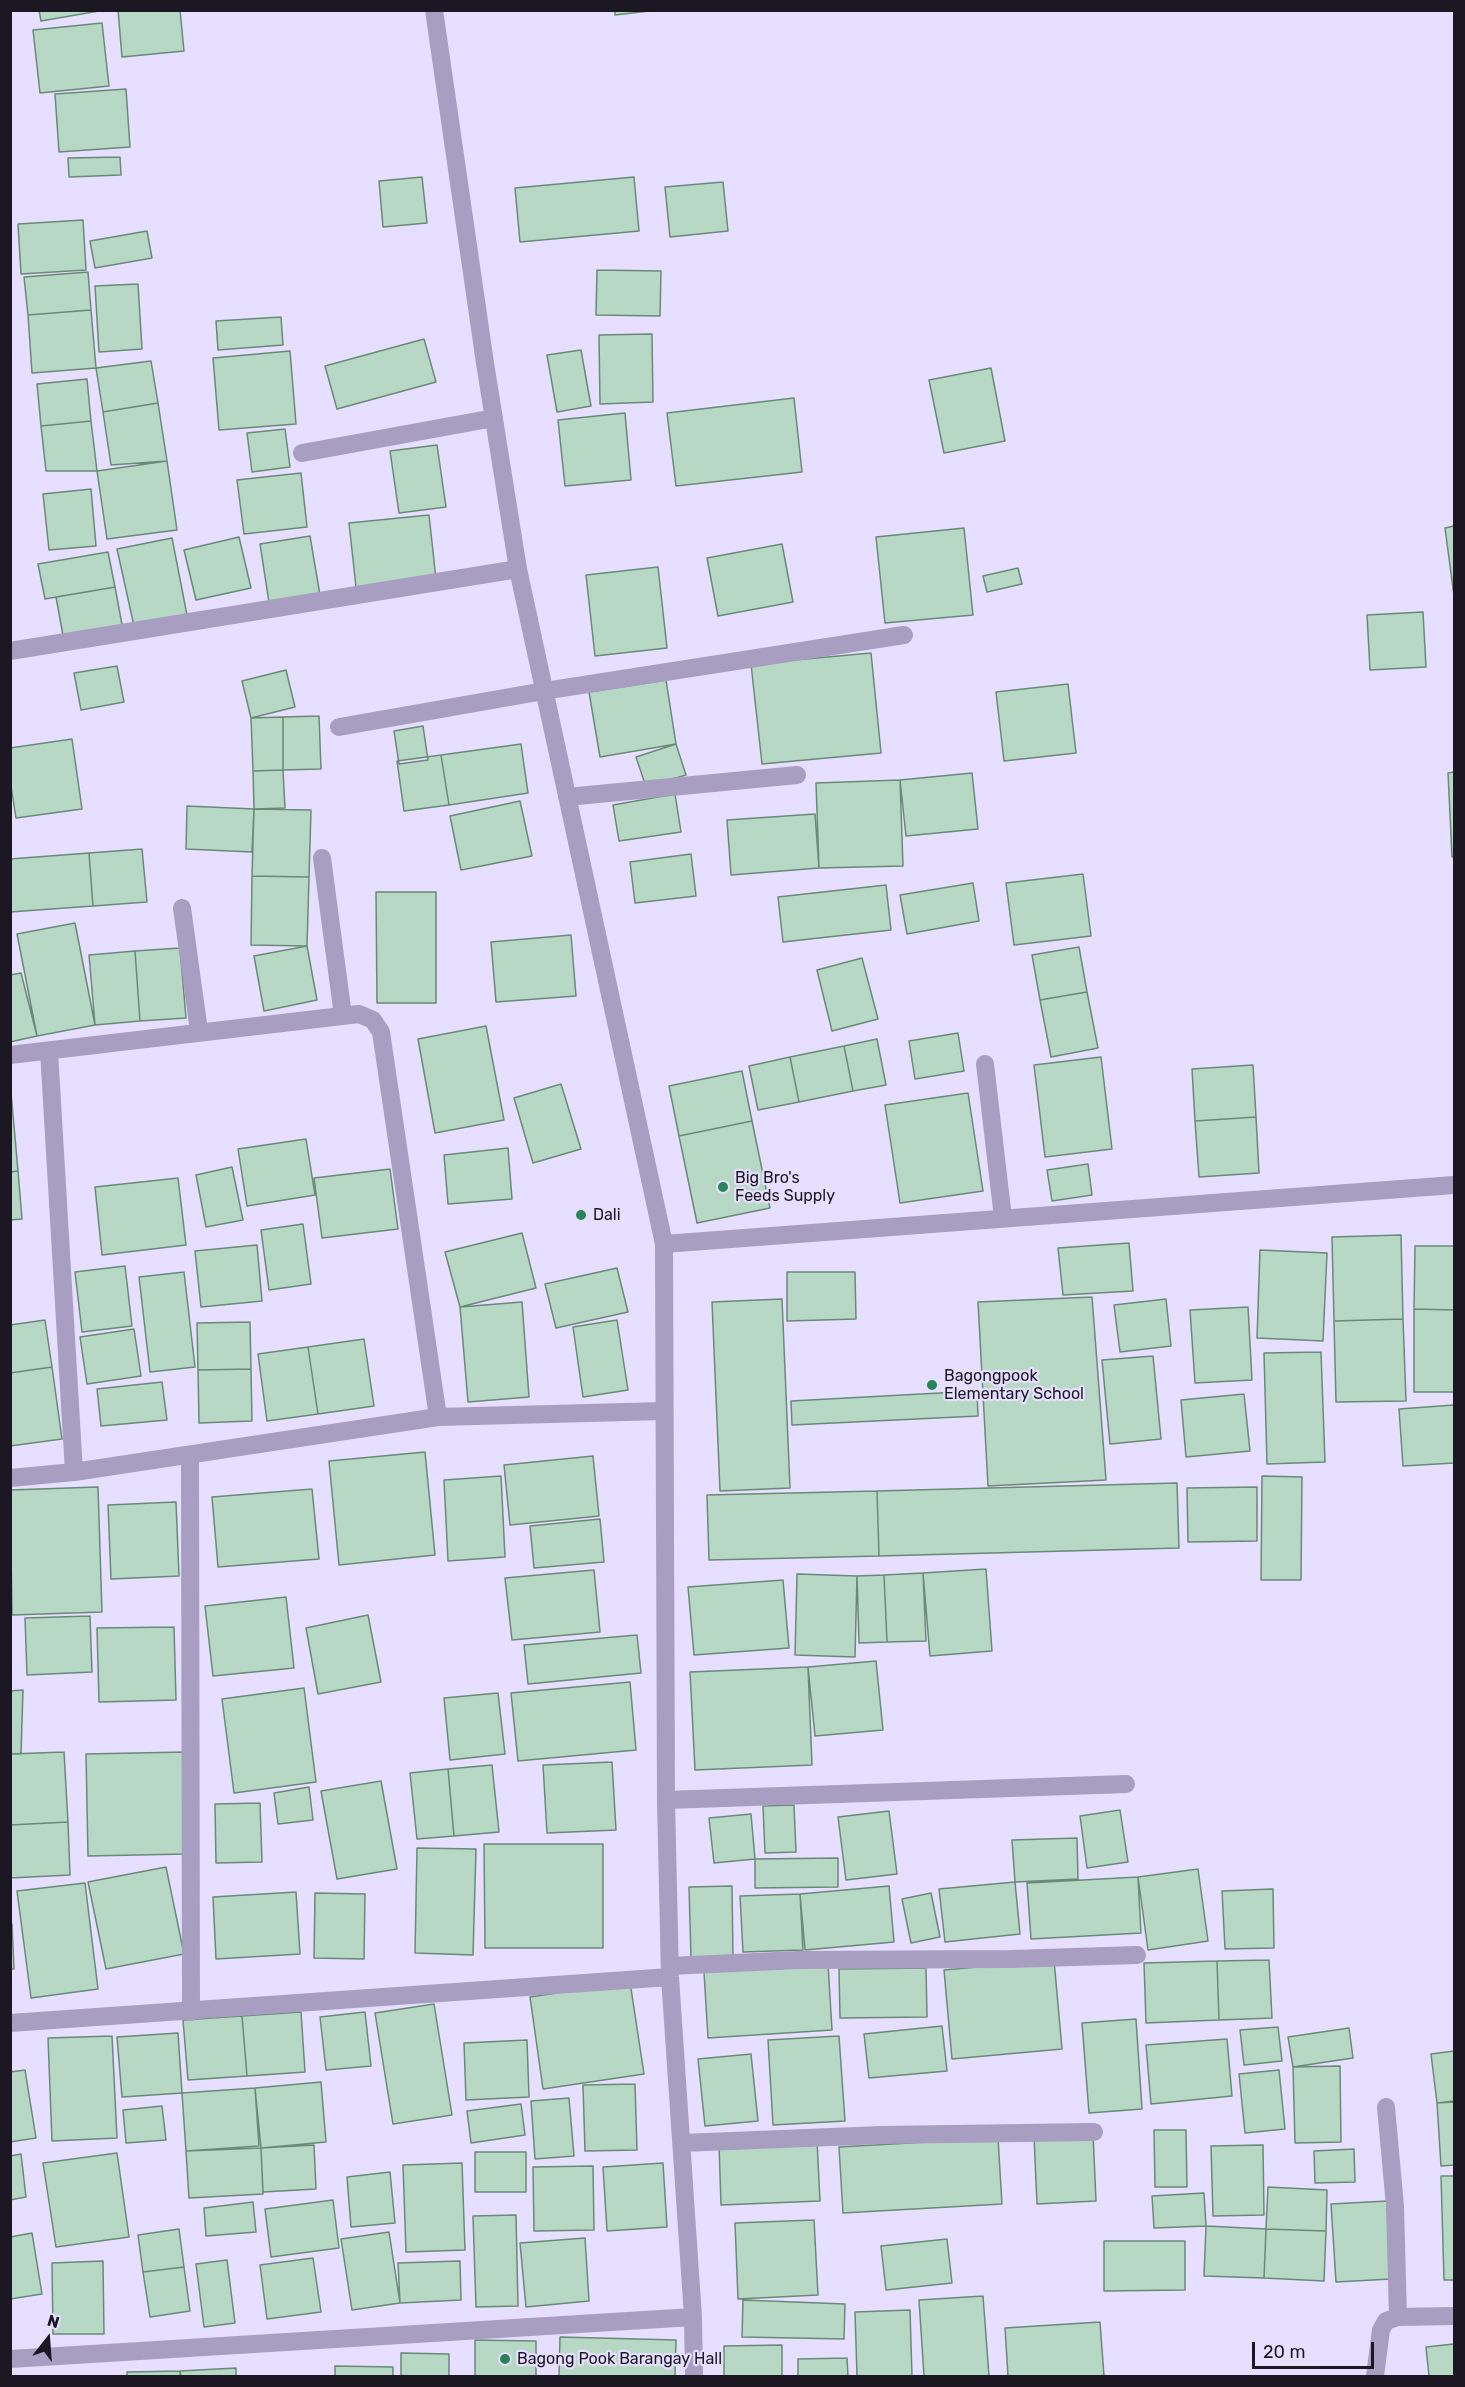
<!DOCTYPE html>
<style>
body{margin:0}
#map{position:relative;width:1465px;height:2387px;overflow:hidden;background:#e7dfff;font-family:Rubik,sans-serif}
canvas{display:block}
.frame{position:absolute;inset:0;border:12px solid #1b1823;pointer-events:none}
.north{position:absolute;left:18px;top:2309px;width:60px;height:60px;-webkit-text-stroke:4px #e7dfff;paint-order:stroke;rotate:17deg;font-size:16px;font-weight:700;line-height:24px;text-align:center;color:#1b1823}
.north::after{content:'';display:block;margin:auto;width:21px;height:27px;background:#1b1823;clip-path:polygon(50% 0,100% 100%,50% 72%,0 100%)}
.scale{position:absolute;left:1252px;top:2342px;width:122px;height:27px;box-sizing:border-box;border:3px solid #1b1823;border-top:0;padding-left:8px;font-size:18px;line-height:21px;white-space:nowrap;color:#1b1823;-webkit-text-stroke:4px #e7dfff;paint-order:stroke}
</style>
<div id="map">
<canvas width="1465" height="2387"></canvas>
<div class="frame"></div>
<div class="north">N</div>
<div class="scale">20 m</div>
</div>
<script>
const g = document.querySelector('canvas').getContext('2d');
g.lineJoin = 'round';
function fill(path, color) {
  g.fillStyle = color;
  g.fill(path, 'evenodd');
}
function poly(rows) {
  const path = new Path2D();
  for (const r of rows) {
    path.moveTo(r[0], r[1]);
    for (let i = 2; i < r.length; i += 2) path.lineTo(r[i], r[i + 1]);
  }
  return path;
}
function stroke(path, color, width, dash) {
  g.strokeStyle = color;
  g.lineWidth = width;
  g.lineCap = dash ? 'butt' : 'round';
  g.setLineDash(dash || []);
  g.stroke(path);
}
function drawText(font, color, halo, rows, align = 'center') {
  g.font = font + ' Rubik,sans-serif';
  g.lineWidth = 4.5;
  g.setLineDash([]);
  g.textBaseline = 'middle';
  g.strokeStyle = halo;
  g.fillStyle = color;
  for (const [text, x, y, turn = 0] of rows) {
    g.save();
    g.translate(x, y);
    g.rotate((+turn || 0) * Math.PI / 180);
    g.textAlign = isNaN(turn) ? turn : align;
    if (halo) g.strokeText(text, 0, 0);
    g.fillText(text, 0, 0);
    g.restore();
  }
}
const building = poly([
 [39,10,99,10,99,11,41,21,39,10],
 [118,10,180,10,184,51,122,57,118,10],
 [615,10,658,10,615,15,615,10],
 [102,23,109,86,40,93,33,30,102,23],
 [126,89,130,147,59,152,55,94,126,89],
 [120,157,121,175,69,177,68,158,120,157],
 [422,177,427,223,383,227,379,181,422,177],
 [634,177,639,231,520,242,515,188,634,177],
 [723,182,728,231,670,237,665,187,723,182],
 [83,220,86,270,21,274,18,224,83,220],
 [147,231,152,258,95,268,90,241,147,231],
 [597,270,661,271,660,316,596,315,597,270],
 [88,272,91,310,28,315,24,277,88,272],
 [138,284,142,349,99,352,95,286,138,284],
 [91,310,96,368,32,373,28,315,91,310],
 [281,317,283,345,218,350,216,321,281,317],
 [652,334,653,402,600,404,599,335,652,334],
 [424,339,436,382,337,409,325,366,424,339],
 [581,350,591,406,557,412,547,355,581,350],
 [290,351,296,424,219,430,213,358,290,351],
 [151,361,158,403,103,412,96,368,151,361],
 [991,368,1005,441,944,453,929,380,991,368],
 [87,379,91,421,41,426,37,384,87,379],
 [794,398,802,472,676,486,667,413,794,398],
 [158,403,167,461,111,465,103,412,158,403],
 [625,413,631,480,565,486,558,420,625,413],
 [91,421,97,471,46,471,41,426,91,421],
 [285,429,290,467,252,472,247,433,285,429],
 [437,445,446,507,399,513,390,451,437,445],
 [167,461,177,530,107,539,97,471,167,461],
 [301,473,307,527,244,534,237,480,301,473],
 [91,489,96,546,49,550,43,494,91,489],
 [429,515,436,579,356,587,349,523,429,515],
 [1454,526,1454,596,1445,528,1454,526],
 [964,528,973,615,885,623,876,537,964,528],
 [310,536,321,601,270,609,260,544,310,536],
 [239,537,251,588,196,600,184,550,239,537],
 [172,538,187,615,134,626,117,549,172,538],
 [782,544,793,602,718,616,707,558,782,544],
 [108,552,115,587,45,599,38,564,108,552],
 [658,567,667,648,595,656,586,575,658,567],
 [1018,568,1022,584,987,592,983,576,1018,568],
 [115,587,123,630,64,641,56,597,115,587],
 [1423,612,1426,667,1370,670,1367,615,1423,612],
 [871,653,881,753,762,764,751,664,871,653],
 [117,666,124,702,81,710,74,673,117,666],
 [286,670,295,707,251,718,242,681,286,670],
 [666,680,676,744,600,757,589,692,666,680],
 [1068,684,1076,753,1004,761,996,692,1068,684],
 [319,716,321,769,283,770,283,717,319,716],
 [283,717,283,770,253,771,251,718,283,717],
 [423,726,428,760,399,764,394,731,423,726],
 [72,739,82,809,16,818,10,780,10,748,72,739],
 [521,744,528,793,449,805,441,755,521,744],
 [676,744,686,775,646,787,636,757,676,744],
 [441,755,449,805,404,811,397,761,441,755],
 [283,770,285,808,254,809,253,771,283,770],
 [1454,772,1454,857,1452,857,1448,773,1454,772],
 [972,773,978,829,906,836,900,780,972,773],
 [900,780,903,866,819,868,816,783,900,780],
 [675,794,681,832,619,841,613,805,675,794],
 [520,801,532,856,461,870,450,816,520,801],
 [187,806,254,809,252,852,186,849,187,806],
 [254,809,311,810,309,877,252,876,254,809],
 [815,814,819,868,731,875,727,820,815,814],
 [142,849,147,902,93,906,89,853,142,849],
 [89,853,93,906,10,912,10,859,89,853],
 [691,854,696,896,635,903,630,862,691,854],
 [1083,874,1091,936,1014,945,1006,883,1083,874],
 [252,876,309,877,307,946,251,945,252,876],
 [973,883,979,921,907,934,900,895,973,883],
 [886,885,891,930,783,942,778,897,886,885],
 [376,892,436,892,436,1003,377,1003,376,892],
 [75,923,95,1025,37,1036,17,934,75,923],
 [571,935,576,996,496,1002,491,942,571,935],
 [307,946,317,1000,264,1011,254,956,307,946],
 [1079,947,1087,992,1040,1000,1032,955,1079,947],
 [180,948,186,1018,140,1021,135,951,180,948],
 [135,951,140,1021,95,1025,89,955,135,951],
 [862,958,878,1019,832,1031,817,970,862,958],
 [21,973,37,1036,10,1042,10,975,21,973],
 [1087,992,1098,1048,1051,1057,1040,1000,1087,992],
 [486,1026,504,1120,435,1133,418,1039,486,1026],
 [958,1033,964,1071,915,1079,909,1041,958,1033],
 [877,1039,886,1085,853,1091,844,1046,877,1039],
 [844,1046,853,1091,799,1102,790,1057,844,1046],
 [790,1057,799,1102,758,1110,749,1066,790,1057],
 [1101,1057,1112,1149,1045,1157,1034,1065,1101,1057],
 [1253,1065,1256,1117,1195,1121,1192,1069,1253,1065],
 [742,1071,752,1121,679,1136,669,1086,742,1071],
 [10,1081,18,1171,10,1172,10,1081],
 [561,1084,581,1149,533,1163,514,1098,561,1084],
 [968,1093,983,1191,900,1203,885,1105,968,1093],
 [1256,1117,1259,1173,1199,1177,1195,1121,1256,1117],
 [752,1121,770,1208,697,1223,679,1136,752,1121],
 [306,1139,315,1195,247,1206,238,1149,306,1139],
 [508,1148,512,1199,448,1204,444,1155,508,1148],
 [1088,1164,1092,1195,1052,1201,1047,1170,1088,1164],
 [232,1167,243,1220,206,1227,196,1175,232,1167],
 [390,1169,398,1229,322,1238,314,1178,390,1169],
 [18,1171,22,1219,10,1220,10,1172,18,1171],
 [178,1178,186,1245,102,1255,95,1187,178,1178],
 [303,1224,311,1284,269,1290,261,1230,303,1224],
 [522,1233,536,1288,460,1307,445,1252,522,1233],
 [1401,1235,1403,1319,1334,1321,1332,1237,1401,1235],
 [1129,1243,1133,1291,1063,1295,1058,1248,1129,1243],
 [257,1245,262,1301,201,1307,195,1251,257,1245],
 [1415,1246,1454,1246,1454,1310,1414,1309,1415,1246],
 [1260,1250,1327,1253,1323,1341,1257,1338,1260,1250],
 [125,1266,132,1326,82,1332,75,1272,125,1266],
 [617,1268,628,1312,556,1328,545,1284,617,1268],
 [184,1272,195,1367,150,1372,139,1277,184,1272],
 [787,1272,855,1272,856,1319,787,1321,787,1272],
 [1092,1297,1106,1480,988,1486,978,1302,1092,1297],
 [782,1299,790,1488,720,1491,712,1302,782,1299],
 [1166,1299,1171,1346,1120,1352,1114,1305,1166,1299],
 [522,1302,529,1397,468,1402,460,1307,522,1302],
 [1248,1307,1252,1380,1195,1383,1190,1310,1248,1307],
 [1414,1309,1454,1310,1454,1392,1414,1392,1414,1309],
 [1403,1319,1406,1401,1336,1402,1334,1321,1403,1319],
 [45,1320,52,1367,10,1373,10,1325,45,1320],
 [617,1320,628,1390,583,1397,573,1327,617,1320],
 [250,1322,251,1369,198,1370,197,1323,250,1322],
 [134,1329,141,1376,87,1384,80,1337,134,1329],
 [364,1339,374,1406,318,1414,308,1347,364,1339],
 [308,1347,318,1414,267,1421,258,1354,308,1347],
 [1321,1352,1325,1462,1267,1464,1264,1353,1321,1352],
 [1153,1356,1161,1439,1110,1444,1102,1360,1153,1356],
 [52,1367,62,1439,10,1446,10,1373,52,1367],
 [251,1369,252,1421,199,1423,198,1370,251,1369],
 [162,1382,167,1420,101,1426,97,1389,162,1382],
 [977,1391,978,1416,792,1425,791,1401,977,1391],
 [1244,1394,1250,1451,1186,1457,1181,1400,1244,1394],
 [1454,1405,1454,1463,1403,1466,1399,1409,1454,1405],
 [425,1452,435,1555,339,1565,329,1461,425,1452],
 [593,1456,599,1516,510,1525,504,1465,593,1456],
 [501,1476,505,1557,448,1561,444,1480,501,1476],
 [1262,1476,1302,1477,1301,1580,1261,1580,1262,1476],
 [1177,1483,1179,1548,879,1556,877,1491,1177,1483],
 [98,1487,102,1612,12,1615,10,1490,98,1487],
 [1257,1487,1257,1541,1188,1542,1187,1488,1257,1487],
 [312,1489,319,1559,218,1567,212,1497,312,1489],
 [877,1491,879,1556,709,1560,707,1495,877,1491],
 [176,1502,179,1576,111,1579,108,1505,176,1502],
 [600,1519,604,1562,534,1568,530,1526,600,1519],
 [986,1569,992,1651,930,1656,923,1573,986,1569],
 [594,1570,600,1632,512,1640,505,1578,594,1570],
 [923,1573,926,1641,887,1642,884,1575,923,1573],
 [797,1574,857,1576,855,1657,795,1655,797,1574],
 [884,1575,887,1642,859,1643,857,1576,884,1575],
 [783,1580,789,1648,694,1655,688,1587,783,1580],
 [286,1597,294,1668,213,1676,205,1606,286,1597],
 [368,1615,381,1682,318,1694,306,1628,368,1615],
 [90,1616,92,1672,27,1675,25,1618,90,1616],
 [174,1627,176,1700,99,1702,97,1628,174,1627],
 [637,1635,641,1673,528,1684,524,1645,637,1635],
 [876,1661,883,1730,815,1736,808,1667,876,1661],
 [808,1667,812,1765,695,1770,690,1672,808,1667],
 [630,1682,636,1750,518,1761,511,1693,630,1682],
 [304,1688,316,1782,234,1793,222,1699,304,1688],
 [23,1690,21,1754,10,1754,10,1691,23,1690],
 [498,1693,505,1754,450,1760,444,1698,498,1693],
 [64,1752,68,1822,10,1825,10,1754,64,1752],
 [185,1752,187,1854,88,1856,86,1754,185,1752],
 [612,1762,616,1830,547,1833,543,1765,612,1762],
 [492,1765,499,1832,454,1836,448,1769,492,1765],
 [448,1769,454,1836,417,1839,410,1773,448,1769],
 [381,1781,397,1869,337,1879,321,1791,381,1781],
 [309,1787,313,1820,278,1824,274,1793,309,1787],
 [260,1803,262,1862,216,1863,215,1804,260,1803],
 [794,1805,796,1852,765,1853,763,1806,794,1805],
 [1120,1810,1128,1862,1087,1868,1080,1816,1120,1810],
 [889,1811,897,1874,846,1880,838,1817,889,1811],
 [751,1814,755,1859,714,1863,709,1818,751,1814],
 [68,1822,70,1875,10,1878,10,1825,68,1822],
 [1077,1838,1078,1879,1015,1882,1012,1840,1077,1838],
 [484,1844,603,1844,603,1948,485,1948,484,1844],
 [417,1848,476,1849,473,1955,415,1953,417,1848],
 [838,1858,838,1887,755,1888,755,1859,838,1858],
 [166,1867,184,1954,106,1969,88,1882,166,1867],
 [1198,1869,1208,1941,1148,1950,1138,1877,1198,1869],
 [1138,1877,1141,1933,1031,1939,1027,1883,1138,1877],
 [1015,1882,1020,1934,945,1942,939,1889,1015,1882],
 [85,1883,98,1989,31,1998,17,1891,85,1883],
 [732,1886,733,1958,691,1958,689,1887,732,1886],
 [889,1886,894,1942,805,1950,800,1894,889,1886],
 [1273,1889,1274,1948,1225,1949,1222,1891,1273,1889],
 [296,1892,300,1954,216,1959,213,1897,296,1892],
 [315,1893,365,1894,364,1959,314,1958,315,1893],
 [931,1893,940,1937,911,1943,902,1899,931,1893],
 [800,1894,803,1950,743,1952,740,1896,800,1894],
 [10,1924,12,1924,14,1969,10,1969,10,1924],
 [1054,1960,1062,2049,952,2059,944,1970,1054,1960],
 [1269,1960,1272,2018,1219,2020,1217,1961,1269,1960],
 [1217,1961,1219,2020,1146,2023,1144,1963,1217,1961],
 [828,1964,832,2030,708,2038,704,1972,828,1964],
 [926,1968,927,2017,840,2018,839,1969,926,1968],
 [630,1982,644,2074,543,2089,530,1997,630,1982],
 [434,2004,452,2115,393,2124,375,2013,434,2004],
 [301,2012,305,2072,247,2076,242,2016,301,2012],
 [365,2012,371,2066,326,2070,320,2017,365,2012],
 [242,2016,247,2076,188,2080,183,2020,242,2016],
 [1136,2019,1142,2109,1089,2113,1082,2023,1136,2019],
 [942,2026,947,2071,869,2078,864,2034,942,2026],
 [1278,2027,1282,2061,1244,2065,1240,2030,1278,2027],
 [1349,2028,1353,2058,1293,2067,1288,2037,1349,2028],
 [178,2033,182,2093,122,2097,117,2037,178,2033],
 [112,2036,117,2138,52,2141,48,2038,112,2036],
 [839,2036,845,2121,773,2125,768,2040,839,2036],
 [1227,2039,1232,2096,1151,2104,1146,2045,1227,2039],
 [527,2040,529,2097,466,2100,464,2043,527,2040],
 [1454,2051,1454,2101,1437,2103,1431,2054,1454,2051],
 [751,2054,758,2121,705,2126,698,2059,751,2054],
 [1340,2066,1341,2142,1295,2143,1293,2067,1340,2066],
 [25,2070,36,2138,10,2142,10,2072,25,2070],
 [1279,2070,1285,2129,1245,2133,1239,2074,1279,2070],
 [321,2082,326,2142,261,2148,255,2088,321,2082],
 [635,2084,637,2150,585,2151,583,2085,635,2084],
 [255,2088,259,2146,186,2151,182,2093,255,2088],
 [569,2098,574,2156,535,2159,531,2101,569,2098],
 [1454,2102,1454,2165,1441,2166,1437,2103,1454,2102],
 [521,2104,525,2135,471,2143,467,2111,521,2104],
 [162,2106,166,2140,126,2143,123,2110,162,2106],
 [1154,2130,1186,2130,1187,2187,1155,2187,1154,2130],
 [1093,2133,1096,2201,1037,2204,1034,2136,1093,2133],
 [998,2138,1002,2204,843,2213,839,2147,998,2138],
 [817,2141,820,2201,721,2205,719,2144,817,2141],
 [314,2145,316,2189,263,2192,261,2148,314,2145],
 [1263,2145,1264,2215,1213,2216,1211,2146,1263,2145],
 [261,2148,263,2194,189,2198,186,2151,261,2148],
 [1354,2149,1355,2182,1315,2183,1314,2151,1354,2149],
 [475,2152,526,2152,526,2192,475,2192,475,2152],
 [117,2153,129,2237,56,2247,43,2163,117,2153],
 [21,2154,26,2197,10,2200,10,2156,21,2154],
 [462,2163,465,2250,406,2252,403,2165,462,2163],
 [663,2163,667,2227,607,2231,603,2167,663,2163],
 [593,2166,594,2230,534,2231,533,2167,593,2166],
 [390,2172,395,2223,351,2227,347,2177,390,2172],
 [1441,2176,1454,2176,1454,2280,1444,2280,1441,2176],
 [1268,2187,1327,2190,1326,2231,1266,2229,1268,2187],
 [1204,2193,1206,2226,1154,2228,1152,2196,1204,2193],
 [333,2200,339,2248,271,2257,265,2209,333,2200],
 [1387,2201,1391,2279,1336,2282,1331,2204,1387,2201],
 [253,2202,256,2232,206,2236,204,2208,253,2202],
 [516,2215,518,2306,476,2307,473,2216,516,2215],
 [814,2220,818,2295,738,2299,735,2223,814,2220],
 [1206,2226,1266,2229,1264,2278,1204,2276,1206,2226],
 [179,2229,184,2267,143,2272,138,2235,179,2229],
 [1266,2229,1326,2231,1324,2281,1264,2278,1266,2229],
 [389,2232,400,2303,352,2310,341,2239,389,2232],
 [32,2233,42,2294,10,2299,10,2237,32,2233],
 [585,2238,589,2301,526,2307,520,2243,585,2238],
 [947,2239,952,2283,886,2290,881,2246,947,2239],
 [1104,2241,1185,2241,1185,2290,1104,2291,1104,2241],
 [313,2258,321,2312,267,2319,260,2265,313,2258],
 [227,2260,235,2323,204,2327,196,2264,227,2260],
 [103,2261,104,2334,53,2334,52,2263,103,2261],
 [460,2261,461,2300,400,2303,398,2263,460,2261],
 [184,2267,190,2311,150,2317,143,2272,184,2267],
 [983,2296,989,2376,924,2376,919,2300,983,2296],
 [743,2300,845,2304,844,2339,742,2337,743,2300],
 [910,2310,912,2376,857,2376,855,2312,910,2310],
 [1100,2322,1104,2376,1008,2376,1005,2328,1100,2322],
 [560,2337,676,2340,675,2376,559,2376,560,2337],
 [475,2340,536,2341,536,2376,475,2376,475,2340],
 [1454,2344,1454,2376,1429,2376,1426,2347,1454,2344],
 [782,2345,782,2376,724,2376,724,2346,782,2345],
 [401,2353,449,2354,449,2376,401,2376,401,2353],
 [847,2358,848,2376,798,2376,798,2359,847,2358],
 [335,2366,393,2367,393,2376,335,2376,335,2366],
 [236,2368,236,2376,181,2376,180,2371,236,2368],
 [180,2371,180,2376,127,2376,127,2372,180,2371]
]);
const minor = poly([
 [434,10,485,363,518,569,664,1244,666,1800,670,1977,693,2317,694,2376],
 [302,453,494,418],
 [10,651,518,569],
 [339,727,544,691,904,635],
 [567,797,797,775],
 [322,858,343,1016],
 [182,908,199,1031],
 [49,1051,74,1472],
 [10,1055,359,1014,373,1020,381,1032,438,1417],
 [985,1064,1003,1218],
 [664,1244,1454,1185],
 [190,1455,191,2012],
 [10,1478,74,1472,438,1417,664,1411],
 [666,1800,1126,1784],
 [670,1966,798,1960,1011,1959,1137,1955],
 [10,2023,670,1977],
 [1386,2107,1395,2206,1398,2317],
 [682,2143,881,2135,1094,2132],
 [10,2359,693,2317],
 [1375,2376,1381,2330,1386,2321,1398,2317,1454,2316]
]);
const markers = [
 [723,1187,6,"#2a845a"],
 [581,1215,6,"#2a845a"],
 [932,1385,6,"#2a845a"],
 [505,2359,6,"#2a845a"]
];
const poiNames = [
 ["Big Bro's",735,1178],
 ["Feeds Supply",735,1196],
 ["Dali",593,1215],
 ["Bagongpook",944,1376],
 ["Elementary School",944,1394],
 ["Bagong Pook Barangay Hall",517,2359]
];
fill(building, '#b7d8c4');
stroke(building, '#6b8977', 1.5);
stroke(minor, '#a89ec2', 18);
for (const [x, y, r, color] of markers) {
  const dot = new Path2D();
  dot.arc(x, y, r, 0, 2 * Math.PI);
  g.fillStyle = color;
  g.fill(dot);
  stroke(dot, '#e7dfff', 2);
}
drawText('16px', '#1b1823', '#e7dfff', poiNames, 'left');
</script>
